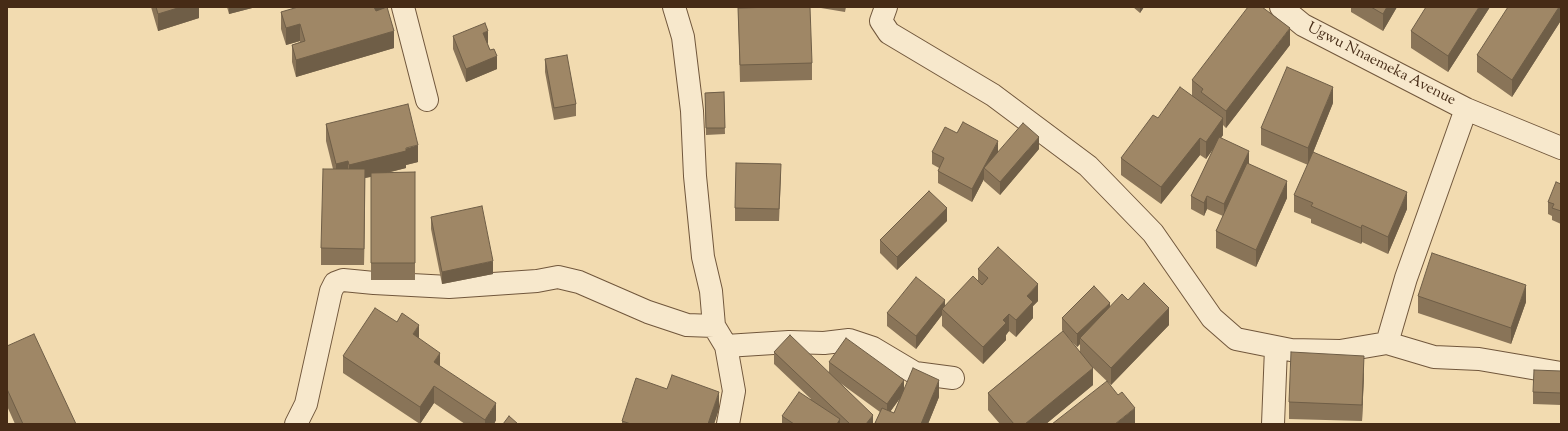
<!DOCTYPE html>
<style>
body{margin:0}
#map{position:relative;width:1568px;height:431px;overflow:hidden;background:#f2dbb0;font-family:"Sorts Mill Goudy",serif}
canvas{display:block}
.frame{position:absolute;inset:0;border:8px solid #462b16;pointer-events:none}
</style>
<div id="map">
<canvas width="1568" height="431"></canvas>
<div class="frame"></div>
</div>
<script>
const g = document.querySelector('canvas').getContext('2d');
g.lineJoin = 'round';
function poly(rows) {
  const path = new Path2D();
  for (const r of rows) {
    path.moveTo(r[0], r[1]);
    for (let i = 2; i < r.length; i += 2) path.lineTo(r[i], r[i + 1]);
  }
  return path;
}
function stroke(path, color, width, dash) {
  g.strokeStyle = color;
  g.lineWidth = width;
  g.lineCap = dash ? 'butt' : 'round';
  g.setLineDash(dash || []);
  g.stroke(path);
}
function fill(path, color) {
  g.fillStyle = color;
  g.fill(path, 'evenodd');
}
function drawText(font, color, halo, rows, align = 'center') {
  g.font = font + ' "Sorts Mill Goudy",serif';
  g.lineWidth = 3;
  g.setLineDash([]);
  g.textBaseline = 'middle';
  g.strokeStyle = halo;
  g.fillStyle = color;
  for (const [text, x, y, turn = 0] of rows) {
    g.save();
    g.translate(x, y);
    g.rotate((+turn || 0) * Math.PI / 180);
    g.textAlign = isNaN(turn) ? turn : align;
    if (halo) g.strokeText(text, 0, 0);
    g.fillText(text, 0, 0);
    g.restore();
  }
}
const minor = poly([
 [403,7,427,100],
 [674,7,683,37,692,111,695,176,703,257,711,291,714,326,726,346,734,391,728,424],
 [886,7,881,21,889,33,993,95,1088,166,1153,233,1212,318,1236,339,1291,350,1340,351,1387,343,1406,278,1466,109,1303,25,1281,7],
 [1466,109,1561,148],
 [1387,343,1434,357,1479,359,1561,373],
 [726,346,789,342,824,343,849,340,873,348,915,373,953,378],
 [296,424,306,404,331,291,335,283,343,280,374,283,449,287,537,281,558,277,579,282,648,312,687,325,714,326],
 [1273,424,1276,348]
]);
const wall = poly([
 [151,7,199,7,199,18,158,31],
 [227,7,256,7,229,14],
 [384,7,394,48,296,77,292,62,292,45,300,42,300,41,286,45,281,29,281,12],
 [821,7,846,7,845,12,821,8],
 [1133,7,1144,7,1140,13],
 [1351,7,1397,7,1383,31,1351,12],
 [1490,7,1448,72,1411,48,1411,31],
 [1560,7,1560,22,1512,97,1477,72,1477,55],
 [738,8,812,63,812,80,740,82],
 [453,36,488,43,487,43,497,69,466,82,453,49],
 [1290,45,1226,128,1223,125,1223,135,1221,138,1287,198,1256,267,1216,248,1216,231,1223,216,1207,209,1204,216,1191,209,1191,196,1214,148,1206,159,1200,155,1161,204,1121,175,1121,158,1158,118,1192,96,1192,80],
 [545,59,576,104,576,116,554,120,545,72],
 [724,92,725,134,706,135,705,93],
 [1333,103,1308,165,1261,145,1261,128],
 [326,124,418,162,406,165,406,168,387,173,415,172,415,280,371,280,371,177,365,178,364,265,321,265,321,248,333,169,326,141],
 [957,133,998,153,1039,149,1000,195,984,181,984,179,972,202,938,183,938,171,939,168,932,164,932,152],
 [781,176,779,221,735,221,735,208],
 [1561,184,1561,224,1552,220,1552,216,1548,214,1548,202],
 [1294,195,1407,209,1388,254,1362,242,1361,244,1311,223,1311,219,1294,212],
 [431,217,493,274,442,284,431,229],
 [947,221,897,270,880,253,880,240],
 [978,269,1038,301,1033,306,1033,318,1016,337,1009,331,1006,335,1006,340,983,364,942,326,942,315,916,349,887,326,887,313,945,307,978,281],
 [1418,296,1526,302,1511,344,1418,313],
 [1128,300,1169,325,1111,385,1091,366,1093,385,1046,424,1000,424,988,410,988,393,1063,331,1062,330,1062,318,1110,307],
 [1063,332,1077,347,1080,344,1080,352],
 [419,339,440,366,496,420,494,424,465,424,434,403,420,424,343,373,343,356],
 [7,346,76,424,15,424,7,406],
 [774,352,829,372,829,362,904,389,939,397,928,424,875,424,875,423,880,412,836,380,873,424,782,424,782,416,811,399,774,364],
 [900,398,894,413,890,412],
 [1561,371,1561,405,1533,404,1533,392],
 [1364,373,1362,421,1289,419,1289,402],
 [719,409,714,424,622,424,622,421]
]);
const shadedWall = poly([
 [181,7,199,7,199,18,158,31,158,14],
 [229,7,256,7,229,14],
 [373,7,384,7,384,16,373,19],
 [1140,7,1144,7,1140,13],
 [1387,7,1397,7,1383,31,1383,14],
 [1479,7,1490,7,1448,72,1448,56],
 [1559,7,1560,7,1560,22,1512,97,1512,80],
 [300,24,300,41,286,45,286,28],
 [1290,28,1290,45,1226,128,1226,111],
 [394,31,394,48,296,77,296,60],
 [488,31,488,43,483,45,483,33],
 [497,56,497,69,466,82,466,69],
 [1333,87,1333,103,1308,165,1308,148],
 [1223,118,1223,135,1206,159,1206,142],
 [1039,137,1039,149,1000,195,1000,182],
 [1200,138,1200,155,1161,204,1161,187],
 [998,141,998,154,984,168,984,179,972,202,972,189],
 [418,145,418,162,406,165,406,168,365,178,364,265,364,249,349,182,349,165],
 [1249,151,1249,164,1224,217,1224,204],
 [348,161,348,178,336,181,336,164],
 [1287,181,1287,198,1256,267,1256,250],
 [1407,192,1407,209,1388,254,1388,237],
 [1207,196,1207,209,1204,216,1204,203],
 [947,208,947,221,897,270,897,257],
 [1362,225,1362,242,1361,244,1361,228],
 [493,261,493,274,442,284,442,272],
 [1038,284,1038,301,1033,306,1033,318,1016,337,1016,320,1027,296],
 [1526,285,1526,302,1511,344,1511,328],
 [945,300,945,311,942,309,942,315,916,349,916,336],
 [1110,303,1110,315,1080,338,1080,344,1077,347,1077,334],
 [1169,308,1169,325,1111,385,1111,368],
 [1009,314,1009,331,1006,335,1006,340,983,364,983,347,1003,320],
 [419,325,419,342,413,334],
 [440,353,440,370,434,362],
 [1364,356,1364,373,1362,421,1362,405],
 [1093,368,1093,385,1046,424,1025,424],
 [904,380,904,393,887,416,887,404],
 [939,380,939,397,928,424,921,424],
 [434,386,434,403,420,424,420,407],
 [719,392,719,409,714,424,708,424],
 [496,403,496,420,494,424,485,424,485,420],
 [1135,408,1135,424,1115,424],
 [873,415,873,424,866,424],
 [840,419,840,424,837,424]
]);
const building = poly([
 [156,7,181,7,158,14,156,7],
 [298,7,374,7,376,11,387,7,394,31,296,60,292,45,305,41,300,24,286,28,281,12,298,7],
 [776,7,810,7,812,63,740,65,738,8,776,7],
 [1248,7,1262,7,1290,28,1226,111,1201,92,1203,89,1192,80,1248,7],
 [1371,7,1387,7,1383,14,1371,7],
 [1426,7,1479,7,1448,56,1411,31,1426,7],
 [1508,7,1559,7,1512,80,1477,55,1508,7],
 [485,23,488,31,483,33,490,50,494,49,497,56,466,69,453,36,485,23],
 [567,55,576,104,554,108,545,59,567,55],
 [1287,67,1333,87,1308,148,1261,128,1287,67],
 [1180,87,1223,118,1206,142,1200,138,1161,187,1121,158,1153,115,1158,118,1180,87],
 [724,92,725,128,706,128,705,93,724,92],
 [408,104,418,145,406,148,406,151,349,165,348,161,336,164,326,124,408,104],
 [963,122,998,141,972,189,938,171,944,158,932,152,945,127,957,133,963,122],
 [1023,123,1039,137,1000,182,984,168,1023,123],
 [1219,137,1249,151,1224,204,1207,196,1204,203,1191,196,1219,137],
 [1313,152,1407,192,1388,237,1362,225,1361,228,1311,206,1313,203,1294,195,1313,152],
 [736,163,781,164,779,209,735,208,736,163],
 [1247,163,1287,181,1256,250,1216,231,1247,163],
 [323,169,365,169,364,249,321,248,323,169],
 [415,172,415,263,371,263,371,173,415,172],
 [1556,182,1561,184,1561,211,1552,208,1554,204,1548,202,1556,182],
 [929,191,947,208,897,257,880,240,929,191],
 [482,206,493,261,442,272,431,217,482,206],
 [998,247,1038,284,1027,296,1033,302,1016,320,1009,314,1003,320,1006,323,983,347,942,309,973,276,982,285,988,278,978,269,998,247],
 [1432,253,1526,285,1511,328,1418,296,1432,253],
 [916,277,945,300,916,336,887,313,916,277],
 [1144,283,1169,308,1111,368,1080,338,1122,294,1128,300,1144,283],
 [1094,286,1110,303,1077,334,1062,318,1094,286],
 [375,308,397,322,402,313,419,325,413,334,440,353,434,362,496,403,485,420,434,386,420,407,343,356,375,308],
 [1063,331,1093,368,1025,424,1014,424,988,393,1063,331],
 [34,334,76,424,23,424,7,389,7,346,34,334],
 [790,335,873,415,866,424,850,424,774,352,790,335],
 [846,338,904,380,887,404,829,362,846,338],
 [1291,352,1364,356,1362,405,1289,402,1291,352],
 [913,368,939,380,921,424,879,424,875,423,882,408,894,413,913,368],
 [1534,370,1561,371,1561,393,1533,392,1534,370],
 [672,375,719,392,708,424,631,424,622,421,636,378,667,389,672,375],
 [1107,381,1118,395,1122,392,1135,408,1115,424,1052,424,1107,381],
 [799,392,840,419,837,424,794,424,782,416,799,392],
 [509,416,518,424,503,424,509,416]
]);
const streetNames = [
 ["Ugwu Nnaemeka Avenue",1381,65,27]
];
stroke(minor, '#71573c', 24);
stroke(minor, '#f7e8cc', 22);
fill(wall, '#897458');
fill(shadedWall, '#6f5e47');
fill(building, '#9f8766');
stroke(building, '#6f5e47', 1);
drawText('15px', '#462b16', '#f7e8cc', streetNames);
</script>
